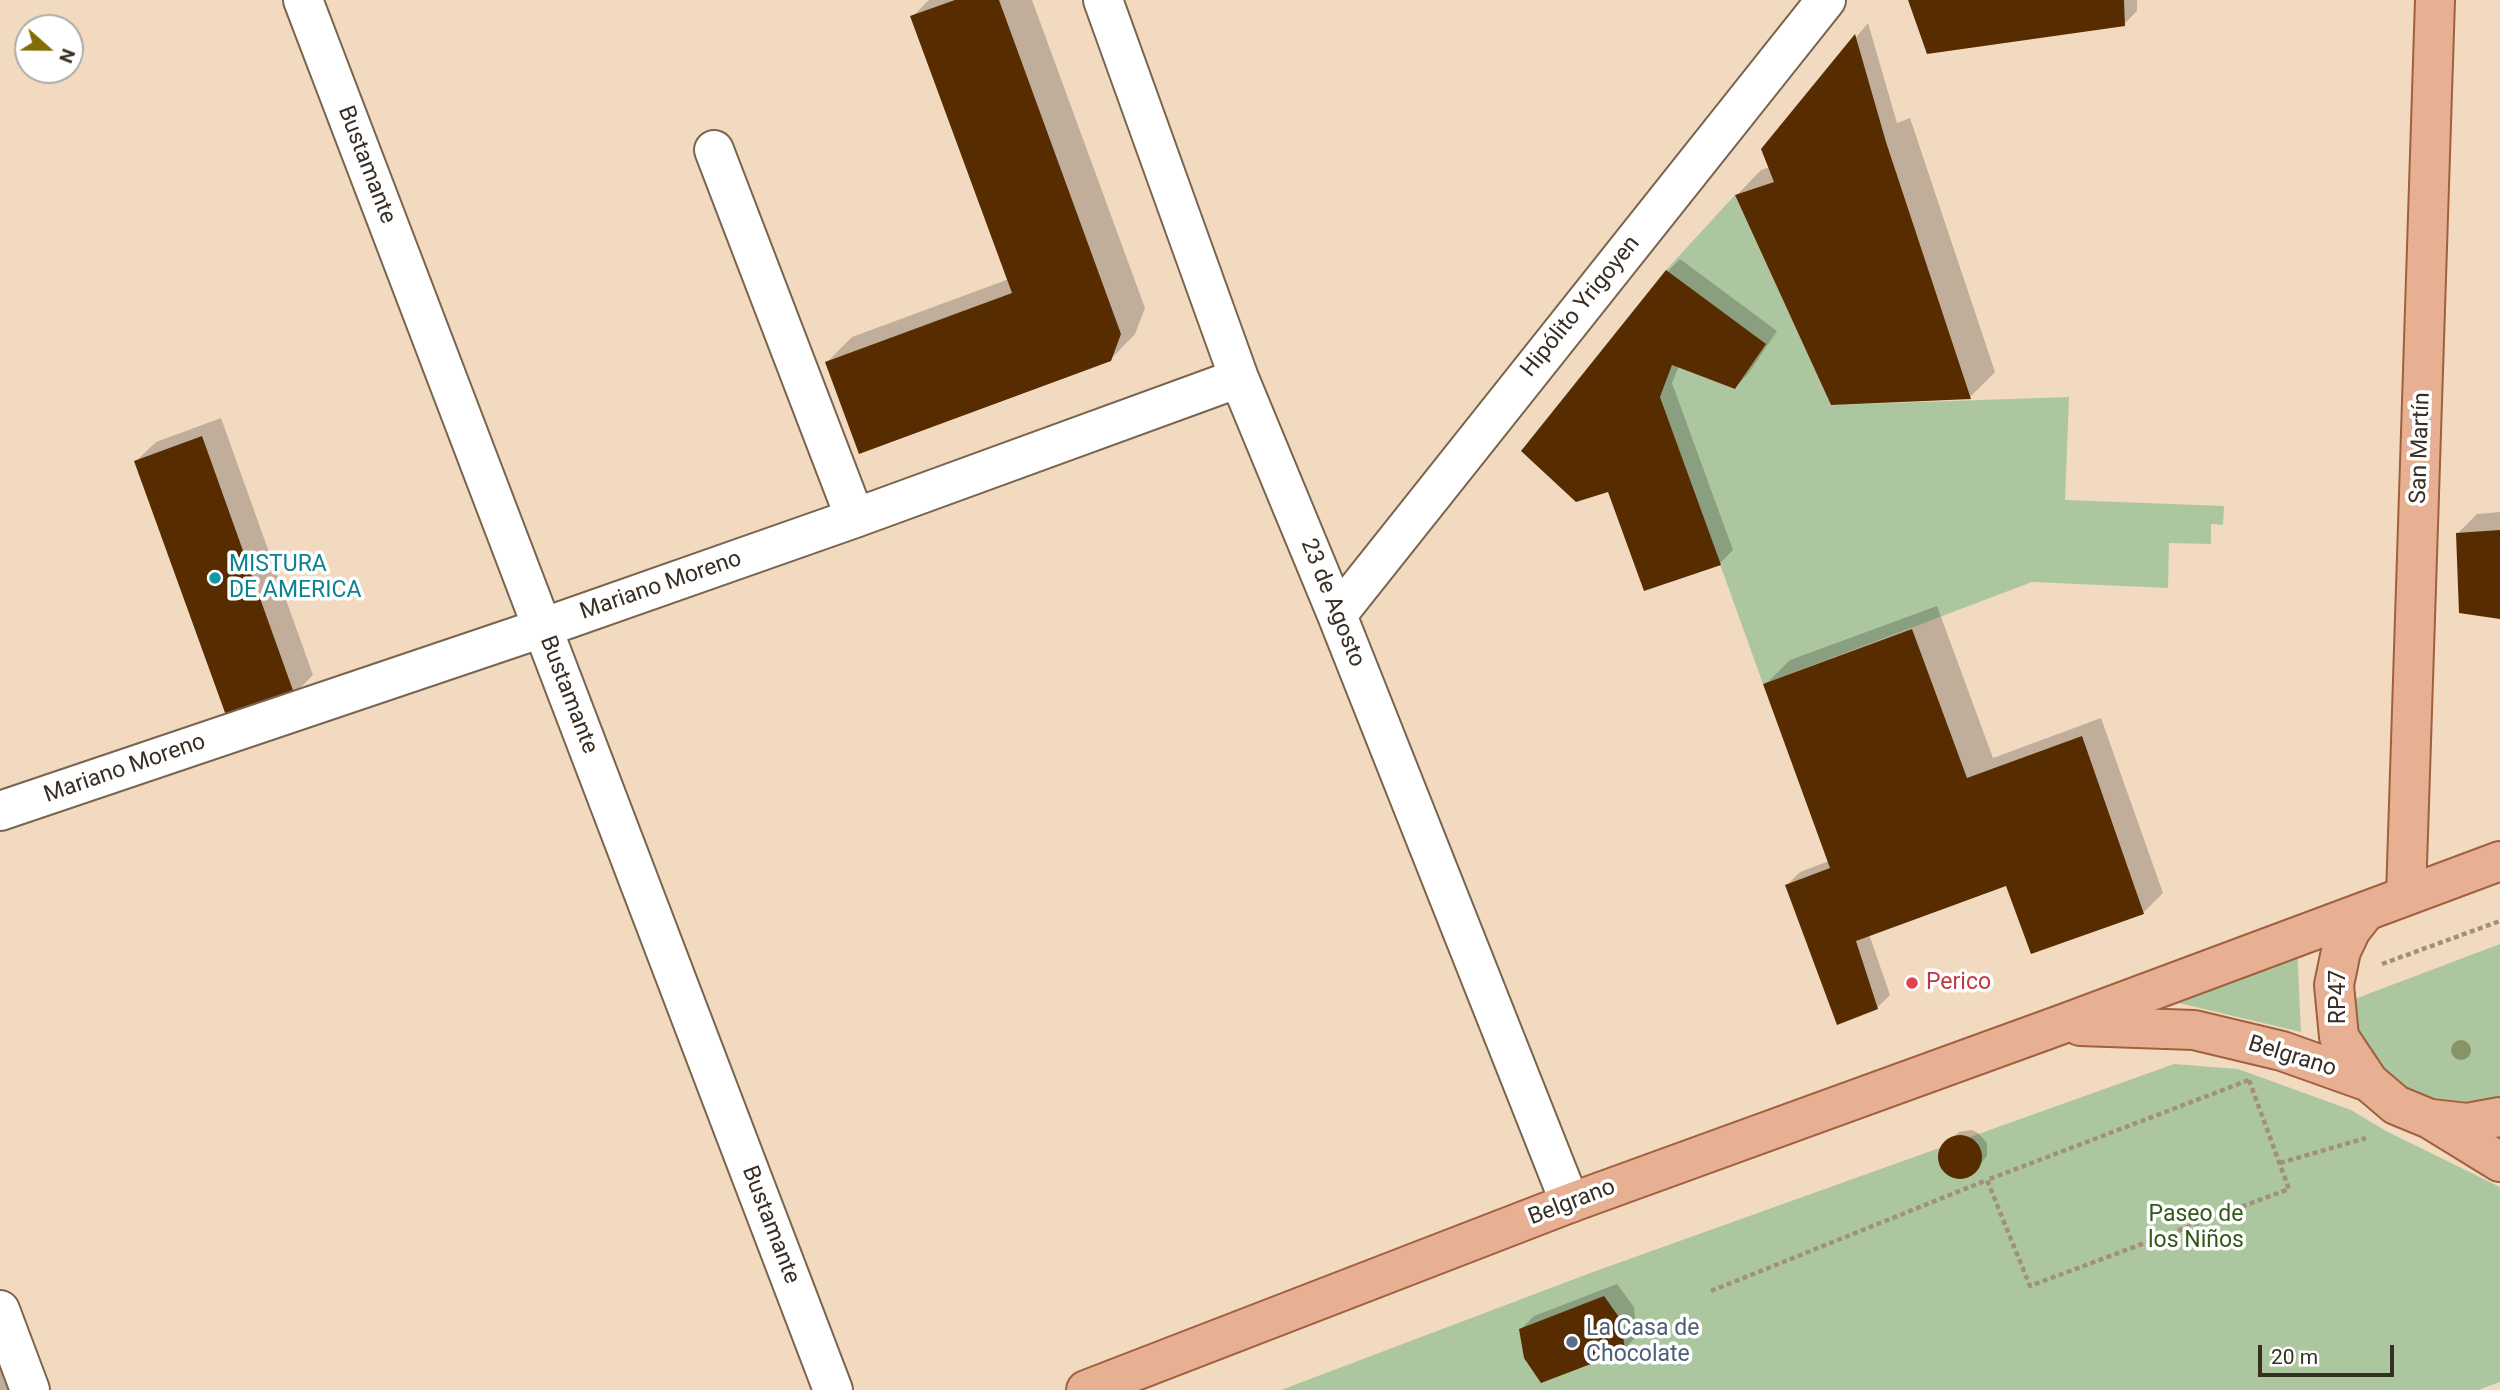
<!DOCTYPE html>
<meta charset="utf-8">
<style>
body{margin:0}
#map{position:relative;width:2500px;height:1390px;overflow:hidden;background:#f2dac1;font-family:Roboto,sans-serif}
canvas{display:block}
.north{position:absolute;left:14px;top:14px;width:70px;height:70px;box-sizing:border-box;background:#fff;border:2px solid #afaba7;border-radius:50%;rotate:111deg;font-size:19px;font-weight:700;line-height:28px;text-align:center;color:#372e24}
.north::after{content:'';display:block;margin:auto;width:24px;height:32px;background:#836b06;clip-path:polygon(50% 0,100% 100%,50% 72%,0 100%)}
.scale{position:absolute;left:2258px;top:1345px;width:136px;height:32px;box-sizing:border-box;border:4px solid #372e24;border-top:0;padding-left:9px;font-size:21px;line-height:24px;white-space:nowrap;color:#372e24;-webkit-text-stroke:5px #fff;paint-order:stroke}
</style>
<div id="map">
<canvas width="2500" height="1390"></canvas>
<div class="north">N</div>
<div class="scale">20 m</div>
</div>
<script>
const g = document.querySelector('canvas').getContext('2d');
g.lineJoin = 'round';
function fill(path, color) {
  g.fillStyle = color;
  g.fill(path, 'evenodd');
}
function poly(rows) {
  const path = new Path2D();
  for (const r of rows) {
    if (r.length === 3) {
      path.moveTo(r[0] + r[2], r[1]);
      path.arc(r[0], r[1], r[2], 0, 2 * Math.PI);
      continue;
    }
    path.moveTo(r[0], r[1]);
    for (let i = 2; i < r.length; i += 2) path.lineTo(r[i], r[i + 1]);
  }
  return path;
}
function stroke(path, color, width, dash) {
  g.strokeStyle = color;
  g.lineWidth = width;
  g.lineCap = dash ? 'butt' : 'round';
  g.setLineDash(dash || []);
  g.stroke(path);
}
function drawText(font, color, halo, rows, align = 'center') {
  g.font = font + ' Roboto,sans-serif';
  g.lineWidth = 7;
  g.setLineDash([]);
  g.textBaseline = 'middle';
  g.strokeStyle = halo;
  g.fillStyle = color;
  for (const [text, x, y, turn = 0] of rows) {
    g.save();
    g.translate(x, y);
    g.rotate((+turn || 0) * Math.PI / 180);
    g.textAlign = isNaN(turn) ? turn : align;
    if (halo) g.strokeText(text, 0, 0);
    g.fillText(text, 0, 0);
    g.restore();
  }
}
const green = poly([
 [1735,195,1831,405,2069,397,2065,500,2224,506,2223,525,2211,524,2211,544,2169,543,2168,588,2032,582,1763,684,1660,397,1672,365,1735,389,1765,345,1666,270],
 [2500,944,2500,1105,2443,1111,2374,1074,2344,1003],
 [2297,947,2301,1032,2170,1001],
 [2174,1064,2238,1069,2351,1110,2386,1131,2500,1187,2500,1382,2478,1390,1281,1390,1593,1272]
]);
const shadow = poly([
 [929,0,1032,0,1145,308,1135,334,1110,360,827,362,852,337,1009,279,912,17],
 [1910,0,2137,0,2137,11,2124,24],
 [1868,23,1897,123,1910,118,1995,372,1970,397,1737,195,1761,170,1770,167,1763,149],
 [1680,259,1777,331,1748,374,1735,387,1679,366,1672,383,1733,550,1720,563,1645,588,1667,272],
 [221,418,313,675,294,694,136,461,156,442],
 [2500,512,2500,617,2458,533,2477,514],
 [1937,606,1993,758,2101,718,2163,893,2143,913,2007,883,1869,934,1890,995,1877,1008,1787,885,1800,872,1829,861,1765,685,1790,660],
 [1972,1130,1978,1133,1987,1143,1987,1156,1972,1174,1966,1177,1953,1176,1943,1167,1941,1161,1943,1148,1959,1132],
 [1617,1284,1634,1307,1637,1336,1624,1349,1521,1329,1534,1316],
 [0,1362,9,1390,0,1390]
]);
const building = poly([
 [955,0,999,0,1121,334,1111,361,859,454,825,362,1012,293,910,16],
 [1908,0,2124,0,2125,26,1927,54],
 [1855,34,1886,142,1971,399,1831,405,1735,195,1774,182,1761,149],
 [1666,270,1766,344,1735,389,1672,365,1660,397,1721,565,1644,591,1608,492,1576,502,1521,451],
 [202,436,295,696,228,721,134,461],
 [2500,530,2500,619,2459,613,2456,533],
 [1912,629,1967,778,2082,736,2144,914,2031,954,2006,886,1856,941,1878,1009,1837,1025,1785,885,1830,868,1763,684],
 [1960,1157,22],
 [1604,1296,1621,1320,1625,1351,1541,1383,1524,1358,1519,1329]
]);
const path = poly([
 [2382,964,2500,921],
 [2249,1080,2289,1189,2030,1286,1987,1180,2249,1080],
 [2280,1163,2366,1138],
 [1711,1291,1987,1180]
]);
const minor = poly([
 [303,0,833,1390],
 [1103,0,1239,378,1337,615,1570,1203],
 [714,150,855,518],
 [1337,615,1826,0],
 [0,811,542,628,855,518,1239,378],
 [0,1310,30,1390]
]);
const major = poly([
 [2406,896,2435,0],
 [2366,911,2351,930,2341,951,2334,985,2339,1037,2369,1082],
 [2080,1026,2194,1030,2282,1051,2369,1082,2396,1105,2430,1119,2500,1162],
 [2432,1119,2467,1123,2500,1117],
 [1086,1390,1570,1203,2060,1025,2500,861]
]);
const trees = [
 [2461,1050]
];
const markers = [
 [215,578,7,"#0f9aa8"],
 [1912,983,7,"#e0444e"],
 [1572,1342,7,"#5c6f8a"]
];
const streetNames = [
 ["Bustamante",366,165,69],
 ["Hipólito Yrigoyen",1581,307,-51],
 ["San Martín",2421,448,-88],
 ["Mariano Moreno",661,586,-19],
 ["23 de Agosto",1332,603,68],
 ["Bustamante",568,695,69],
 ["Mariano Moreno",125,769,-19],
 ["RP47",2339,997,-90],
 ["Belgrano",2292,1057,17],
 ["Belgrano",1572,1203,-21],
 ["Bustamante",770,1225,69]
];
const cultureNames = [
 ["MISTURA",229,565],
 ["DE AMERICA",229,591]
];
const healthNames = [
 ["Perico",1926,983]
];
const parkNames = [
 ["Paseo de",2196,1215],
 ["los Niños",2196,1241]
];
const serviceNames = [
 ["La Casa de",1586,1329],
 ["Chocolate",1586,1355]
];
fill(green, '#acc7a0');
fill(shadow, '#0003');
fill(building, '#562c00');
stroke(minor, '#79644d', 42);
stroke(major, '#a0603d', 42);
stroke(path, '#a1907d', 4.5, [5, 3.5]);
stroke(minor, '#fff', 38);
stroke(major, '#e8b092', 38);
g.fillStyle = '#889465';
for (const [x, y] of trees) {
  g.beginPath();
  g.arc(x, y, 10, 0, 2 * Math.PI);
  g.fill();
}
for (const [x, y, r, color] of markers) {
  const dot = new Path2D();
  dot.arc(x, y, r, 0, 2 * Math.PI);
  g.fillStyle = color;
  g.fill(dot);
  stroke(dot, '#fff', 2.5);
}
drawText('23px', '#372e24', '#fff', streetNames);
drawText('23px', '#0d838f', '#fff', cultureNames, 'left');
drawText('23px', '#be3a42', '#fff', healthNames, 'left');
drawText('23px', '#315a19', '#fff', parkNames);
drawText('23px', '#4e5e75', '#fff', serviceNames, 'left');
</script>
